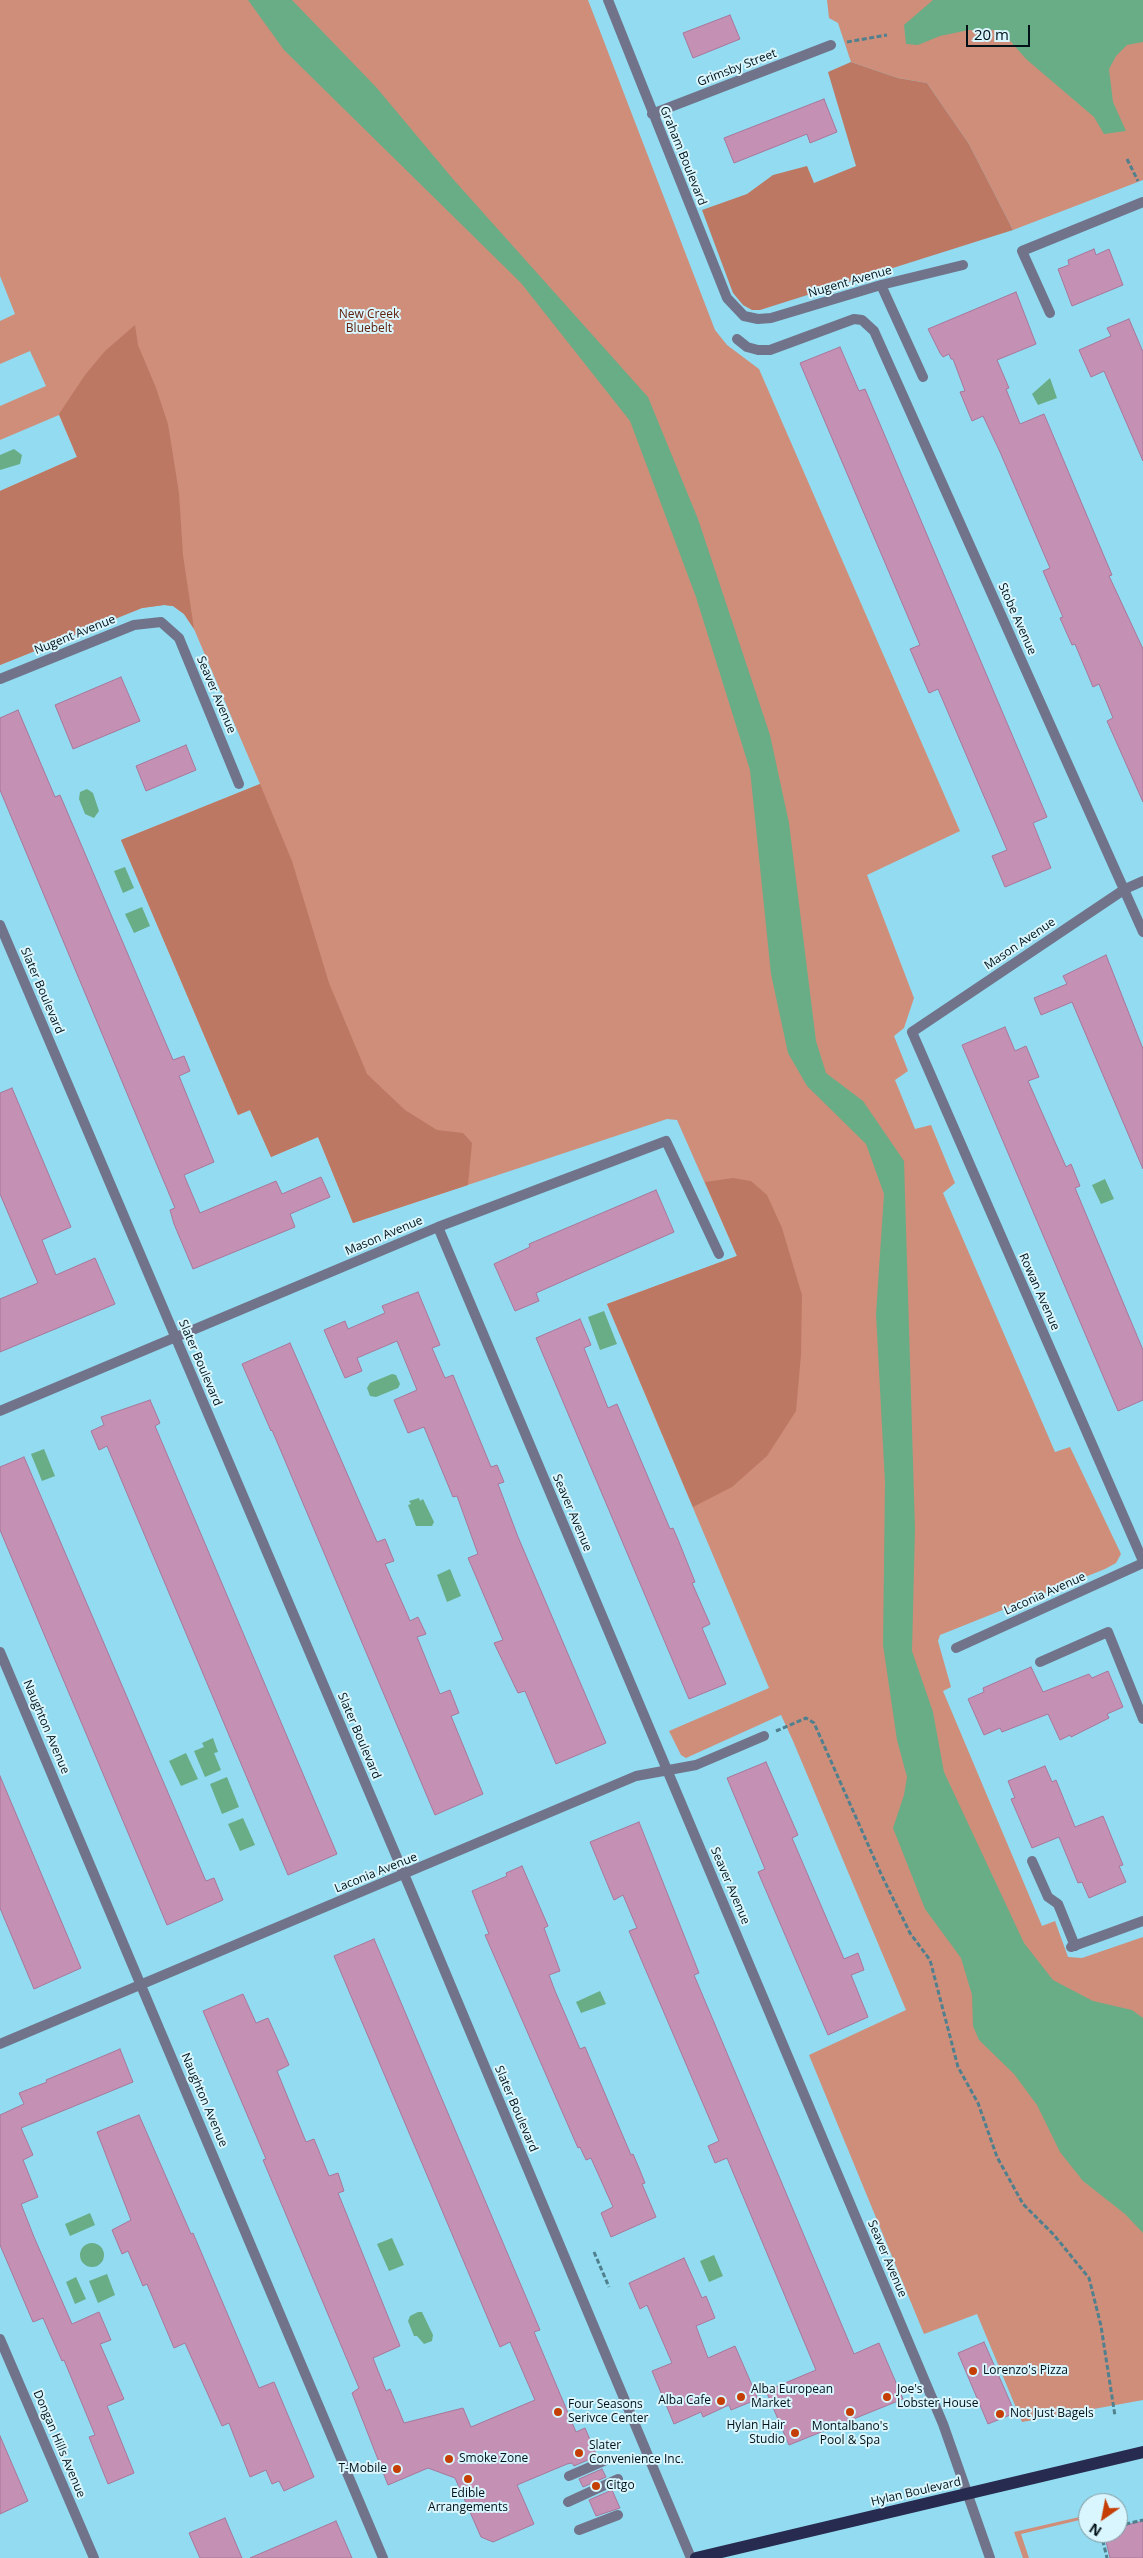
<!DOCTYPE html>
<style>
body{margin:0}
#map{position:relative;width:1143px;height:2558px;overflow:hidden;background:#92dbf0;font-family:"Open Sans",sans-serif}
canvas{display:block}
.north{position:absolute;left:1078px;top:2493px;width:50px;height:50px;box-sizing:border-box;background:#d9f5fd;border:1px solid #829aa1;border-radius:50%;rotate:213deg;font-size:14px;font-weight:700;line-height:20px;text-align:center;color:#001117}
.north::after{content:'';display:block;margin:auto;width:18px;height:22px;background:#c53e04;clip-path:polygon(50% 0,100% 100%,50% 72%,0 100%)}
.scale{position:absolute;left:966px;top:25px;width:64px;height:22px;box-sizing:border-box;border:2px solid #001117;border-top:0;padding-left:6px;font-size:15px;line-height:18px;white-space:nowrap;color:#001117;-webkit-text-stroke:4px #d9f5fd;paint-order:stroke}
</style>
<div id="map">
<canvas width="1143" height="2558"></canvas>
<div class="north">N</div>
<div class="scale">20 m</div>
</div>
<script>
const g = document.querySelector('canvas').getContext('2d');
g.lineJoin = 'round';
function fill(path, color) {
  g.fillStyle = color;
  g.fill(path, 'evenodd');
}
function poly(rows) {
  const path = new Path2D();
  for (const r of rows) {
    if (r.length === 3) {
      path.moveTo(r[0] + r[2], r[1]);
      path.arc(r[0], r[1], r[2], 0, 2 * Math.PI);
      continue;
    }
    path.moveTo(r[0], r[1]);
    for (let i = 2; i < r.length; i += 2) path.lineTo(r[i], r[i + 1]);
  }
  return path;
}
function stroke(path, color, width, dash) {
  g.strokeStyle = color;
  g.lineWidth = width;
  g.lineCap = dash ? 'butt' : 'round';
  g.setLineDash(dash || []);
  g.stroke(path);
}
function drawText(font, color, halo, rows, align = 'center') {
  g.font = font + ' "Open Sans",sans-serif';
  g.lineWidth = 4;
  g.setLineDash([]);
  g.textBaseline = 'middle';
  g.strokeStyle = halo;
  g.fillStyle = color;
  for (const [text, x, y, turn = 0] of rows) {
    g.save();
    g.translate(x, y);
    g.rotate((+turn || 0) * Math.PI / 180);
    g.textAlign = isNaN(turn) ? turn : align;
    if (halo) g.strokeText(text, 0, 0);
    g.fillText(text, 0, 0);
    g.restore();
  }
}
const green = poly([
 [0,0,588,0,715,330,727,345,759,369,960,831,867,875,914,998,904,1028,894,1036,908,1071,895,1080,915,1129,931,1125,955,1183,943,1193,1055,1452,1070,1447,1121,1554,1116,1563,1105,1569,940,1635,938,1641,951,1687,943,1691,1042,1926,1055,1921,1068,1957,1082,1958,1143,1937,1143,2400,1022,2422,977,2314,924,2334,809,2055,906,2010,793,1741,781,1715,686,1758,681,1755,669,1731,769,1688,607,1304,737,1256,677,1120,667,1119,353,1223,318,1137,271,1157,250,1110,238,1115,121,840,260,784,194,629,184,614,173,606,164,605,142,608,0,665,0,491,77,457,59,415,0,440,0,406,46,386,30,351,0,364,0,321,15,314,0,276],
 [827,0,1143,0,1143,180,1013,230,969,144,927,83,898,78,851,62,838,23,829,18],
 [1088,2515,1088,2518,1021,2534,1029,2558,1023,2558,1014,2532]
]);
const forest = poly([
 [851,62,898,78,927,83,969,144,1013,230,760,310,752,310,743,305,733,293,702,210,747,194,773,175,807,166,814,183,856,166,828,72],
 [135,325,138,345,156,388,168,424,179,493,183,555,194,629,184,614,173,606,164,605,142,608,0,665,0,491,77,457,59,414,85,375,105,351],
 [260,784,292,861,329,983,367,1074,405,1110,437,1130,463,1133,472,1143,468,1185,353,1223,318,1137,271,1157,250,1110,238,1115,121,840],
 [733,1178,751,1181,767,1195,782,1228,802,1295,801,1355,796,1411,767,1456,732,1487,693,1507,607,1304,737,1256,705,1182]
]);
const water = poly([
 [248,0,292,0,376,87,453,179,648,397,698,519,770,735,789,823,816,1041,826,1073,863,1101,904,1161,915,1529,912,1651,933,1712,944,1772,1024,1943,1053,1980,1093,2001,1132,2010,1143,2018,1143,2233,1125,2214,1083,2181,1060,2152,1037,2105,1014,2074,979,2040,973,2026,972,1995,961,1958,925,1909,893,1828,904,1795,907,1777,897,1740,883,1645,885,1483,876,1314,884,1194,866,1144,807,1086,788,1053,771,974,750,770,696,597,630,421,521,283,284,50],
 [933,0,1143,0,1143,42,1127,45,1116,56,1109,69,1113,102,1126,131,1104,134,1094,117,1026,59,1005,35,994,30,969,30,940,36,918,45,906,44,904,25],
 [1050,378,1057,398,1038,405,1032,394],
 [14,449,22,455,20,464,0,470,0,455],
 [87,789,93,793,99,811,94,818,85,814,79,799,80,792],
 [125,867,134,888,123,893,114,871],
 [142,907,150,926,134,933,125,914],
 [1105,1179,1114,1199,1101,1204,1092,1185],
 [604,1311,617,1344,600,1350,588,1317],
 [392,1374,396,1375,400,1384,398,1388,376,1397,370,1396,367,1388,370,1383],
 [44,1449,55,1476,42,1481,31,1454],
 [419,1498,420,1501,423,1499,434,1522,432,1526,416,1526,408,1505,411,1504,409,1501],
 [450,1569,461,1596,447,1602,437,1575],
 [213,1738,218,1752,214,1753,221,1770,205,1777,194,1751,204,1747,202,1743],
 [186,1753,198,1779,181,1786,169,1761],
 [227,1777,239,1807,222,1814,210,1784],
 [243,1818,255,1845,240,1851,228,1824],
 [600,1991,606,2004,581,2013,576,2002],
 [90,2213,95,2225,70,2236,65,2224],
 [392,2238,404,2265,389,2271,377,2244],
 [92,2255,12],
 [714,2255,723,2276,709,2282,700,2261],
 [107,2274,115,2295,98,2303,89,2281],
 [76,2277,86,2299,75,2304,66,2282],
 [418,2312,422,2312,433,2335,432,2341,424,2344,417,2336,414,2336,408,2321,410,2316]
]);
const building = poly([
 [730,15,740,39,693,58,683,33,730,15],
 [824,99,837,132,810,143,807,134,734,163,724,138,824,99],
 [1094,249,1096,255,1109,249,1123,285,1072,306,1058,269,1069,265,1068,260,1094,249],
 [1016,292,1036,344,997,360,1009,388,1006,389,1020,424,1044,414,1112,575,1109,576,1143,649,1143,802,1107,721,1113,718,1099,684,1093,687,1075,644,1072,645,1060,618,1063,617,1043,571,1050,568,1000,452,983,416,972,421,960,392,965,391,953,359,951,359,949,354,943,357,940,353,928,329,1016,292],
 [1129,319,1143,352,1143,461,1104,371,1091,377,1079,350,1111,336,1107,328,1129,319],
 [840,347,859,391,865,389,1047,817,1033,823,1051,868,1005,887,992,856,1007,850,938,689,929,693,910,649,920,645,800,363,840,347],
 [121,677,140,721,73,749,55,705,121,677],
 [18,710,55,797,60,795,173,1060,184,1056,190,1071,179,1076,214,1162,184,1175,200,1213,276,1181,282,1194,321,1177,330,1197,290,1214,295,1227,193,1269,174,1224,170,1210,175,1208,0,790,0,718,18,710],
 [186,745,196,770,146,791,136,766,186,745],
 [1106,955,1143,1049,1143,1169,1072,1002,1041,1015,1034,998,1067,984,1063,976,1106,955],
 [1005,1027,1015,1051,1026,1046,1039,1077,1028,1081,1066,1167,1071,1164,1080,1186,1075,1188,1143,1350,1143,1400,1118,1411,962,1045,1005,1027],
 [12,1088,71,1227,42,1240,56,1275,95,1258,115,1304,0,1352,0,1299,38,1283,0,1194,0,1093,12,1088],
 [656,1190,674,1232,536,1293,539,1301,515,1311,494,1264,530,1247,529,1244,656,1190],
 [418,1292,440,1345,432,1348,445,1378,453,1375,491,1467,497,1465,504,1482,498,1484,518,1537,606,1743,556,1764,525,1691,518,1693,494,1643,503,1640,468,1558,478,1554,457,1496,453,1497,424,1427,408,1433,394,1400,417,1390,397,1341,357,1358,362,1371,345,1378,324,1330,345,1321,348,1329,385,1313,382,1306,418,1292],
 [580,1319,591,1345,584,1348,608,1408,617,1404,670,1529,673,1528,679,1542,695,1582,692,1583,710,1624,702,1628,726,1684,689,1699,536,1338,580,1319],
 [290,1343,377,1542,385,1539,394,1561,385,1564,408,1616,410,1621,418,1617,426,1634,417,1637,440,1694,450,1690,459,1713,451,1716,483,1794,435,1815,272,1430,271,1431,242,1364,290,1343],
 [150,1400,160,1423,155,1426,337,1854,288,1875,107,1446,99,1450,91,1431,104,1425,101,1417,150,1400],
 [24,1457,205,1879,206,1881,214,1878,223,1900,167,1925,0,1530,0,1467,24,1457],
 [1031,1667,1043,1692,1089,1674,1092,1678,1108,1671,1123,1707,1107,1714,1109,1718,1071,1737,1070,1735,1060,1740,1048,1714,1002,1732,1000,1728,984,1735,968,1699,984,1692,983,1688,1031,1667],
 [766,1762,798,1835,792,1838,844,1959,858,1953,864,1970,851,1975,868,2017,828,2035,758,1872,765,1869,727,1778,766,1762],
 [1045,1766,1052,1782,1056,1780,1075,1827,1103,1816,1123,1865,1119,1866,1126,1882,1089,1898,1082,1882,1078,1883,1059,1837,1032,1848,1011,1799,1015,1798,1008,1781,1045,1766],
 [0,1776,81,1968,34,1989,0,1908,0,1776],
 [639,1822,699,1973,694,1975,854,2354,879,2343,903,2399,789,2445,766,2391,816,2370,727,2158,715,2163,708,2146,719,2141,629,1931,637,1928,623,1895,614,1900,590,1842,639,1822],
 [522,1866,548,1926,544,1928,560,1971,549,1975,555,1991,580,2049,585,2047,631,2155,633,2154,639,2168,645,2183,642,2184,656,2217,611,2237,601,2213,613,2207,591,2158,586,2160,580,2147,578,2148,485,1935,489,1934,472,1891,507,1876,506,1873,522,1866],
 [374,1939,540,2330,534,2332,576,2432,585,2428,597,2456,574,2466,572,2463,567,2464,517,2485,534,2524,493,2542,481,2537,455,2478,428,2468,388,2485,352,2393,359,2388,263,2160,266,2159,203,2011,243,1994,256,2023,268,2018,289,2065,277,2071,306,2142,314,2139,329,2176,338,2173,344,2191,338,2193,400,2346,373,2358,386,2391,390,2389,404,2423,463,2408,471,2427,535,2400,510,2342,500,2347,334,1956,374,1939],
 [120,2049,133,2082,21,2128,33,2155,23,2160,38,2197,21,2204,34,2237,72,2324,99,2312,111,2340,100,2344,124,2399,107,2406,134,2473,108,2484,89,2437,95,2435,64,2360,62,2361,43,2318,33,2322,0,2245,0,2115,24,2104,19,2093,47,2082,46,2080,120,2049],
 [139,2115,191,2234,193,2233,259,2388,274,2382,314,2477,284,2491,279,2481,272,2484,266,2470,250,2477,229,2423,222,2426,185,2343,174,2348,147,2284,143,2286,128,2251,122,2254,112,2230,131,2220,97,2132,139,2115],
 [684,2258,702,2298,706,2296,715,2318,696,2326,708,2358,735,2346,758,2399,731,2410,729,2405,703,2417,701,2412,674,2424,652,2371,672,2363,647,2305,640,2309,629,2283,684,2258],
 [984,2342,1015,2413,988,2424,958,2353,984,2342],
 [0,2436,28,2501,0,2514,0,2436],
 [602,2469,606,2477,583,2487,579,2479,602,2469],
 [612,2490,620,2508,596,2516,589,2500,612,2490],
 [225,2518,242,2558,200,2558,189,2533,225,2518],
 [336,2521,352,2558,250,2558,336,2521],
 [1143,2521,1143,2558,1110,2558,1104,2533,1118,2533,1118,2527,1143,2521]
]);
const path = poly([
 [847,42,887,35],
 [1127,159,1138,181],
 [776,1731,806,1718,814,1723,882,1876,910,1933,930,1960,958,2067,978,2103,997,2157,1023,2204,1054,2235,1089,2278,1101,2326,1115,2416],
 [594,2252,609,2287],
 [1118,2526,1143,2520],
 [1101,2533,1107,2558]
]);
const service = poly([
 [1040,1662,1108,1632,1143,1719],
 [1032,1861,1048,1897,1058,1904,1075,1946],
 [569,2476,604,2461],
 [568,2502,618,2479],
 [579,2530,618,2515]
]);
const minor = poly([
 [608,0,727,298,744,316,758,319,771,318,881,285,963,265],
 [652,114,831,45],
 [881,285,923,377],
 [1050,313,1022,251,1143,202],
 [737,339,747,347,758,350,770,350,854,319,862,320,874,331,1143,932],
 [0,679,134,625,161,622,179,638,239,784],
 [1143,881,1125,889,912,1032,1143,1561],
 [0,925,404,1874,691,2558],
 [438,1227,943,2424,990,2558],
 [0,1411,438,1227,666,1141,719,1254],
 [956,1648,1143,1563],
 [0,1652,383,2558],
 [1071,1947,1143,1921],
 [0,2044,636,1776,696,1765,764,1736],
 [0,2339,94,2558]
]);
const primary = poly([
 [696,2558,1143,2452]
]);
const markers = [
 [973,2371,5,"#c53e04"],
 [741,2397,5,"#c53e04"],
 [887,2397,5,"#c53e04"],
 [721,2401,5,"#c53e04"],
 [558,2412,5,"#c53e04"],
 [850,2412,5,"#c53e04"],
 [1000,2414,5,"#c53e04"],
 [795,2433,5,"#c53e04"],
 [579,2453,5,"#c53e04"],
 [449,2459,5,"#c53e04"],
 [397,2469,5,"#c53e04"],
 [468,2479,5,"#c53e04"],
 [596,2486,5,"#c53e04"]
];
const streetNames = [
 ["Grimsby Street",737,68,-21],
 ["Graham Boulevard",683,156,68],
 ["Nugent Avenue",850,282,-16],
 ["Stobe Avenue",1017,619,66],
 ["Nugent Avenue",75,635,-22],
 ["Seaver Avenue",216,695,67],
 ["Mason Avenue",1020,944,-34],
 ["Slater Boulevard",42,991,67],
 ["Mason Avenue",384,1236,-23],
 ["Rowan Avenue",1039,1292,66],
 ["Slater Boulevard",200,1363,67],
 ["Seaver Avenue",572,1513,67],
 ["Laconia Avenue",1045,1594,-24],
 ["Naughton Avenue",46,1727,67],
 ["Slater Boulevard",359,1736,67],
 ["Laconia Avenue",376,1873,-22],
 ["Seaver Avenue",730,1886,67],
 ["Naughton Avenue",204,2100,67],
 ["Slater Boulevard",516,2109,67],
 ["Seaver Avenue",887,2259,67],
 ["Dongan Hills Avenue",59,2444,67],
 ["Hylan Boulevard",916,2492,-13]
];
const parkNames = [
 ["New Creek",369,315],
 ["Bluebelt",369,329]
];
const poiNames = [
 ["Lorenzo's Pizza",983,2371],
 ["Alba European",751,2390],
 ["Market",751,2404],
 ["Joe's",897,2390],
 ["Lobster House",897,2404],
 ["Alba Cafe",711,2401,"right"],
 ["Four Seasons",568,2405],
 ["Serivce Center",568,2419],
 ["Not Just Bagels",1010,2414],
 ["Hylan Hair",785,2426,"right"],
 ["Studio",785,2440,"right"],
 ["Montalbano's",850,2427,"center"],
 ["Pool & Spa",850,2441,"center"],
 ["Slater",589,2446],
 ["Convenience Inc.",589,2460],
 ["Smoke Zone",459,2459],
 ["T-Mobile",387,2469,"right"],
 ["Citgo",606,2486],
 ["Edible",468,2494,"center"],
 ["Arrangements",468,2508,"center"]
];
fill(green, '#cf8e7a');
fill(forest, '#bc7863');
fill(water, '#69ad86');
fill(building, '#c491b5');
stroke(building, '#a87699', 1);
stroke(path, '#50808e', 3, [5, 2.5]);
stroke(service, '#70738a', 10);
stroke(minor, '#70738a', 10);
stroke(primary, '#272b50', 12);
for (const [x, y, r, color] of markers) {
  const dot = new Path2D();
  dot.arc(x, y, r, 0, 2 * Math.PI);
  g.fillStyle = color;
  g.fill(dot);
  stroke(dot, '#d9f5fd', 2);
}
drawText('12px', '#001117', '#d9f5fd', streetNames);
drawText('12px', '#60210d', '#d9f5fd', parkNames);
drawText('12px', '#001117', '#d9f5fd', poiNames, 'left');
</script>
